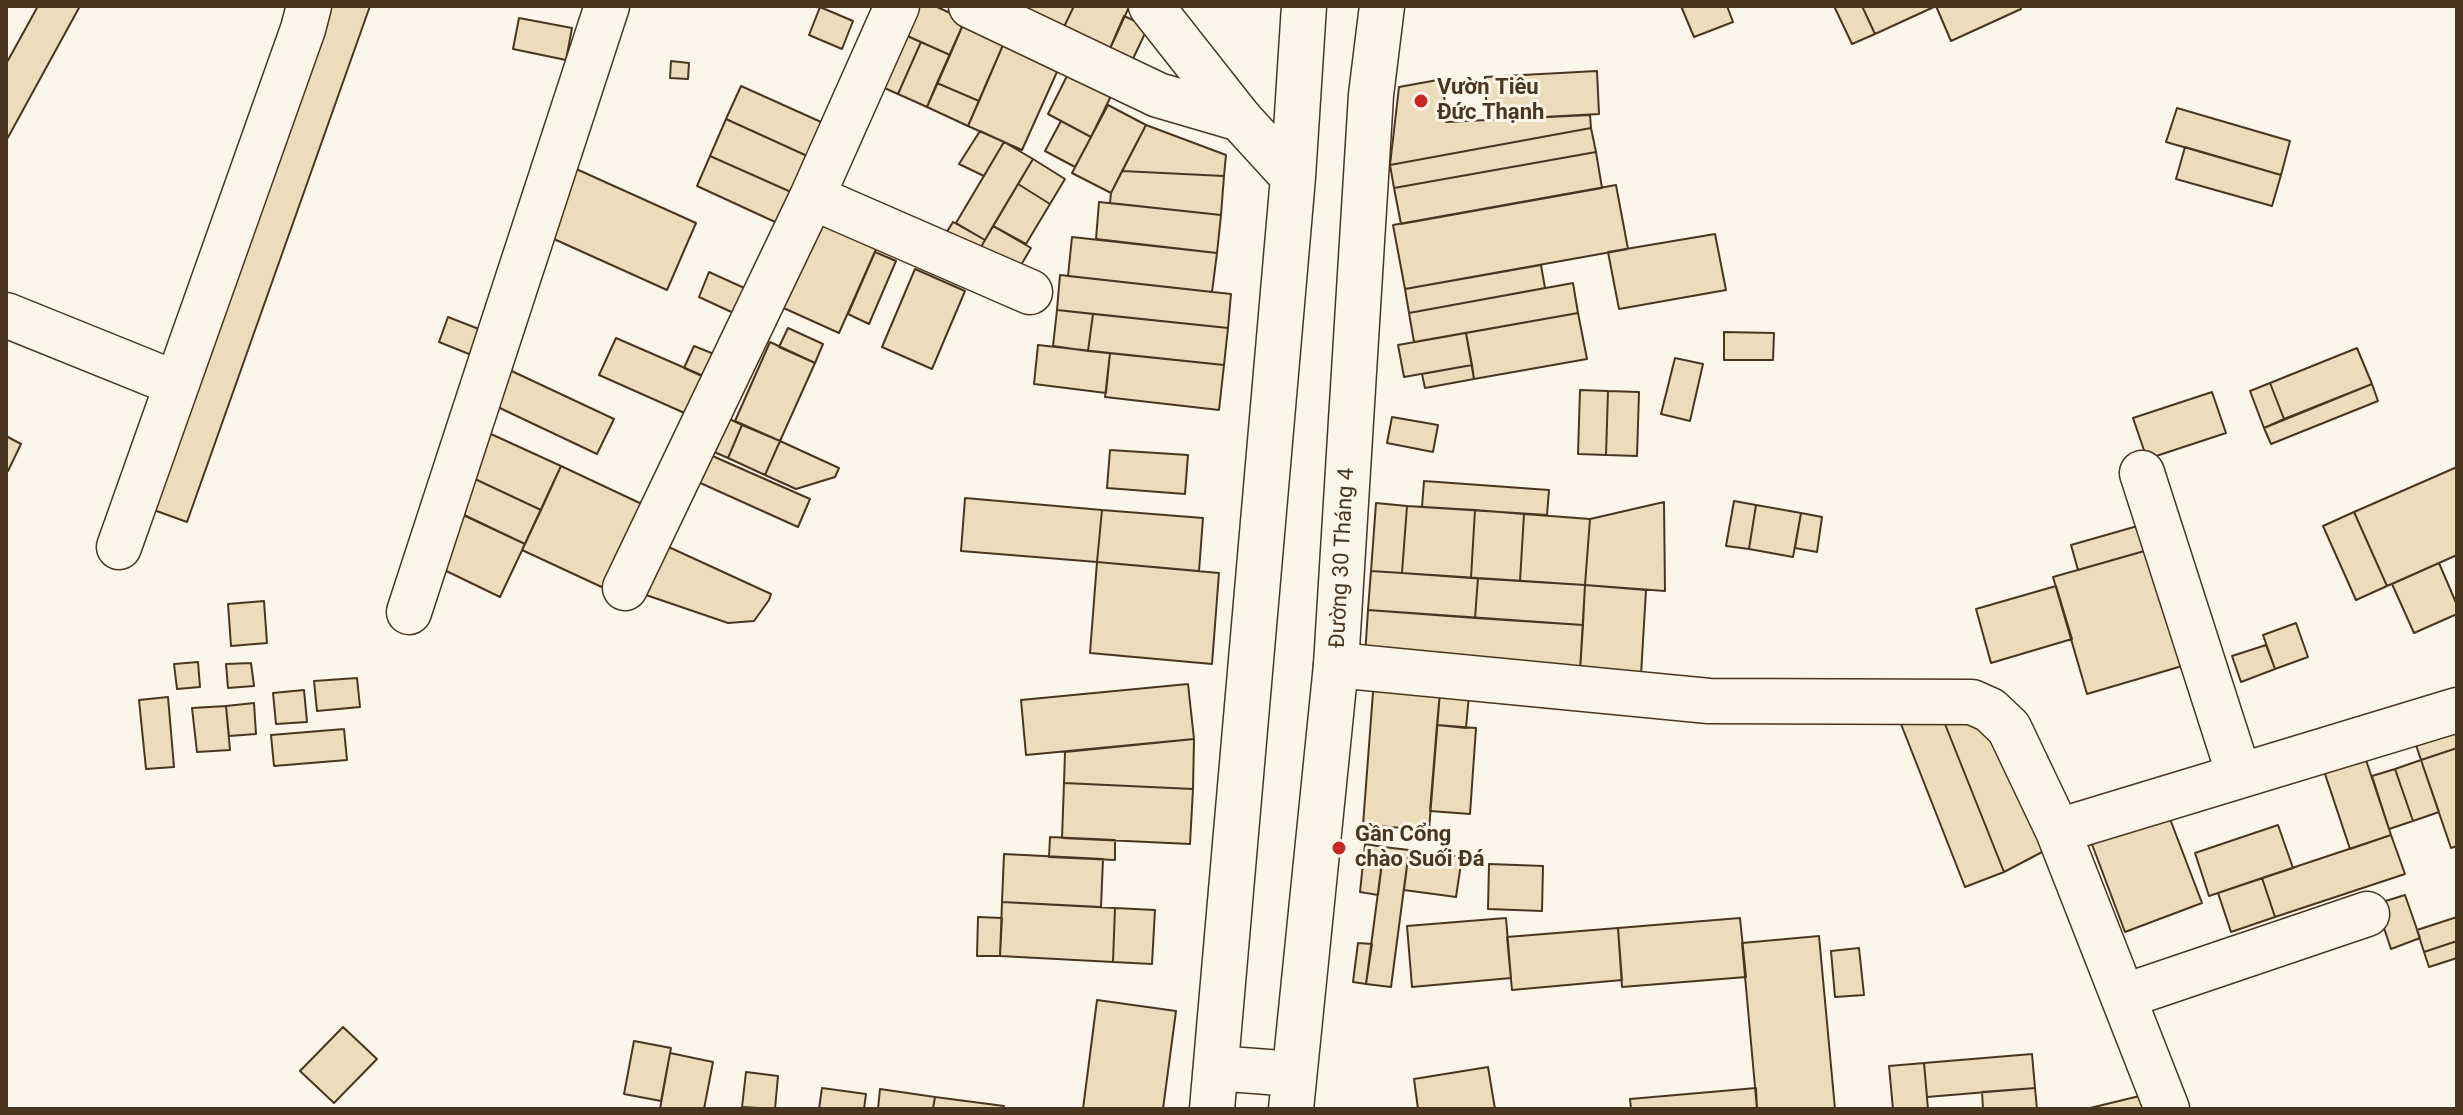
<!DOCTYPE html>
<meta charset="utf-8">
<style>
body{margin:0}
#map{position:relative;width:2463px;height:1115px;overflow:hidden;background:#fbf6e9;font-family:Roboto,sans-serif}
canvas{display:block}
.frame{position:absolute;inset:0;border:8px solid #4a3520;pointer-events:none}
</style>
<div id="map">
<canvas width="2463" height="1115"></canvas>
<div class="frame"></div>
</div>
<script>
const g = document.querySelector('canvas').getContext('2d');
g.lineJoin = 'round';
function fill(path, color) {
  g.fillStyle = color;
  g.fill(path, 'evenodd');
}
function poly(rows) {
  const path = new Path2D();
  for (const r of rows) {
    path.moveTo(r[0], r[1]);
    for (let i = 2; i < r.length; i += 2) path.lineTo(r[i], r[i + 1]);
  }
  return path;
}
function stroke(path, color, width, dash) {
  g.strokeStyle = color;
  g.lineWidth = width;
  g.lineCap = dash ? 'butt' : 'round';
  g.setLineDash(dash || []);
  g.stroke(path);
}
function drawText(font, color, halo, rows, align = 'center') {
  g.font = font + ' Roboto,sans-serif';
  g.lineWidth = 6;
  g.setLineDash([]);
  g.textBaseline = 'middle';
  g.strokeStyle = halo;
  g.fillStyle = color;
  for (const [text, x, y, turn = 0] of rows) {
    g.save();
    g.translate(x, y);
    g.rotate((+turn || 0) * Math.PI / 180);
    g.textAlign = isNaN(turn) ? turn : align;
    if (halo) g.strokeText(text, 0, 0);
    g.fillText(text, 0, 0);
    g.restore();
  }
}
const building = poly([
 [38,6,80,6,6,141,6,64,38,6],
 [331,6,370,6,187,522,151,509,331,6],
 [899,6,935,6,965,20,950,55,889,28,899,6],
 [1006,6,1074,6,1062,31,1006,6],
 [1074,6,1129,7,1108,53,1062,31,1074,6],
 [1681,6,1727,6,1733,22,1694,37,1681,6],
 [1834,6,1862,6,1875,34,1852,44,1834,6],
 [1862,6,1936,6,1875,34,1862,6],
 [1936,6,2020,6,2021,9,1951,41,1936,6],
 [820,7,853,21,842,49,809,35,820,7],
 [1124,16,1148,27,1131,63,1108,53,1124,16],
 [519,18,572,28,566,60,513,49,519,18],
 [965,20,1006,38,979,101,937,83,965,20],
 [889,28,921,42,898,94,866,80,889,28],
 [1006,38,1061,63,1022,150,968,126,1006,38],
 [921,42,950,55,927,107,898,94,921,42],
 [671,61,689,63,688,79,670,78,671,61],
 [1597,71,1599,114,1487,120,1485,77,1597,71],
 [1068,74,1111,96,1091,137,1048,114,1068,74],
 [1443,79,1446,122,1590,115,1591,128,1390,165,1399,87,1443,79],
 [937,83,979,101,968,126,927,107,937,83],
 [741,86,830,126,816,160,726,119,741,86],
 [1108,105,1146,125,1111,193,1072,173,1108,105],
 [2177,108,2290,141,2281,175,2166,142,2177,108],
 [726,119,816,160,800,196,710,156,726,119],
 [1061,121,1091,137,1075,167,1045,151,1061,121],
 [1146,125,1226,155,1224,176,1122,171,1146,125],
 [1591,128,1596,152,1394,188,1390,165,1591,128],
 [980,131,1004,142,984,176,959,164,980,131],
 [1004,142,1033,159,985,240,956,223,1004,142],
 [2185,147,2281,175,2272,206,2176,179,2185,147],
 [1596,152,1602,188,1401,224,1394,188,1596,152],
 [710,156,800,196,786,227,697,186,710,156],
 [1033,159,1065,179,1050,204,1018,184,1033,159],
 [574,168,696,223,667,290,545,235,574,168],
 [1122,171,1224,176,1221,215,1110,203,1111,193,1122,171],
 [1018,184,1050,204,1026,244,993,226,1018,184],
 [1616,185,1628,249,1405,289,1393,225,1616,185],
 [1099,202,1221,215,1217,253,1096,239,1099,202],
 [821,212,881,238,839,333,768,301,821,212],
 [953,222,985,240,977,254,945,235,953,222],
 [993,226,1031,248,1014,277,977,254,993,226],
 [1715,234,1726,290,1619,309,1608,252,1715,234],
 [1072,237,1217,253,1212,292,1068,276,1072,237],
 [875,252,896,261,869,324,848,314,875,252],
 [1541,265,1545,288,1409,313,1405,289,1541,265],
 [915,269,965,291,932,369,882,347,915,269],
 [709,272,751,291,740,316,699,297,709,272],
 [1060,275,1231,294,1228,328,1057,310,1060,275],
 [1573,283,1578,313,1414,342,1409,313,1573,283],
 [1057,310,1093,314,1088,351,1053,346,1057,310],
 [1578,313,1587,359,1474,379,1466,333,1578,313],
 [1093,314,1228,328,1224,365,1088,351,1093,314],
 [448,317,484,331,474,356,439,342,448,317],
 [788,328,823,344,815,363,779,347,788,328],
 [1724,332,1774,333,1773,360,1724,360,1724,332],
 [1466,333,1472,365,1404,377,1398,345,1466,333],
 [616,338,715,381,698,419,599,375,616,338],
 [770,342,815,363,780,441,735,421,770,342],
 [1038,345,1110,353,1106,393,1034,384,1038,345],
 [694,346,714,354,704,377,684,368,694,346],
 [2357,348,2372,384,2284,419,2270,383,2357,348],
 [1110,353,1224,365,1219,410,1105,397,1110,353],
 [1675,358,1703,364,1690,421,1661,414,1675,358],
 [1472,365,1474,379,1425,388,1422,374,1472,365],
 [501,366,614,419,597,454,485,401,501,366],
 [2270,383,2284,419,2264,428,2250,391,2270,383],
 [2372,384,2378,401,2271,444,2264,428,2372,384],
 [1580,390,1608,391,1606,455,1578,454,1580,390],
 [1608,391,1639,392,1637,456,1606,455,1608,391],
 [2212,392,2226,433,2147,459,2133,418,2212,392],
 [713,411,742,425,728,458,698,445,713,411],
 [1392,417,1438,425,1433,452,1387,443,1392,417],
 [742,425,780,441,765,475,728,458,742,425],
 [480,429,561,466,541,510,460,472,480,429],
 [6,436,21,444,8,471,6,470,6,436],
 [780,441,839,468,835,477,796,489,765,475,780,441],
 [699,450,810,499,798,527,687,477,699,450],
 [1110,450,1188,455,1185,494,1107,488,1110,450],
 [561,466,644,505,606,589,522,550,561,466],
 [2457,467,2457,555,2387,586,2354,512,2457,467],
 [460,472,541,510,525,544,444,506,460,472],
 [1424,481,1549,490,1547,515,1422,507,1424,481],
 [965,498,1102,510,1097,562,961,551,965,498],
 [1734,501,1756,505,1749,549,1726,546,1734,501],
 [1664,502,1665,591,1585,585,1590,519,1664,502],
 [1376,503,1407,506,1402,573,1371,571,1376,503],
 [1756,505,1801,513,1793,557,1749,549,1756,505],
 [1407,506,1475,510,1471,578,1402,573,1407,506],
 [1102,510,1203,518,1199,571,1097,562,1102,510],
 [1475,510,1524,514,1520,581,1471,578,1475,510],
 [2354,512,2387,586,2356,600,2323,526,2354,512],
 [460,513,525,544,500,597,436,566,460,513],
 [1801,513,1822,517,1817,552,1795,548,1801,513],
 [1524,514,1590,519,1585,585,1520,581,1524,514],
 [2148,523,2155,548,2078,570,2071,545,2148,523],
 [660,543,771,594,769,600,754,621,728,623,646,595,660,543],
 [2155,548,2189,664,2087,694,2053,577,2155,548],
 [1097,562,1219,573,1212,664,1090,653,1097,562],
 [2439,563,2457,605,2457,614,2414,633,2392,584,2439,563],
 [1371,571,1478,578,1475,618,1368,610,1371,571],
 [1478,578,1585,585,1583,625,1475,618,1478,578],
 [1585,585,1646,590,1641,675,1580,671,1585,585],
 [2056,586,2072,639,1991,663,1976,609,2056,586],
 [264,601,267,643,231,646,228,604,264,601],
 [1368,610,1583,625,1580,671,1365,656,1368,610],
 [2296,623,2308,657,2275,669,2263,635,2296,623],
 [2266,645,2275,669,2241,682,2232,656,2266,645],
 [198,662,200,687,177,689,174,664,198,662],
 [251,663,254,686,228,688,226,664,251,663],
 [357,678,360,707,317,711,314,681,357,678],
 [1374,679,1440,692,1429,830,1363,825,1374,679],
 [1188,684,1194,739,1026,755,1021,700,1188,684],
 [304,690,307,722,276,724,273,693,304,690],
 [1440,692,1469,695,1466,728,1437,725,1440,692],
 [168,697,174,767,146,769,139,700,168,697],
 [254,703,256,734,229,736,226,706,254,703],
 [1937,704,2001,726,2046,850,2004,872,1937,704],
 [1937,704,2004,872,1965,887,1899,719,1937,704],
 [226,706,230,750,197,752,192,708,226,706],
 [2457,721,2457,748,2421,760,2413,736,2457,721],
 [1437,725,1476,728,1470,814,1430,811,1437,725],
 [344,729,347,760,274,766,271,735,344,729],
 [1194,739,1193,789,1064,783,1065,752,1194,739],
 [2362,748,2391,835,2350,849,2321,762,2362,748],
 [2457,748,2457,846,2451,848,2421,760,2457,748],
 [2421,760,2439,812,2413,821,2395,769,2421,760],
 [2395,769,2413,821,2389,829,2372,776,2395,769],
 [1064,783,1193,789,1190,844,1062,838,1064,783],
 [2167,811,2202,903,2125,932,2090,839,2167,811],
 [2278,825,2293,868,2209,896,2195,853,2278,825],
 [2391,835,2405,874,2275,917,2262,878,2391,835],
 [1050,837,1115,840,1115,860,1049,857,1050,837],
 [1365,844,1384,847,1378,895,1360,892,1365,844],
 [1384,847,1409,850,1391,987,1366,984,1384,847],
 [1409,850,1462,857,1456,897,1404,890,1409,850],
 [1004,854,1103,859,1101,907,1002,902,1004,854],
 [1489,864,1543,866,1542,911,1488,909,1489,864],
 [2262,878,2275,917,2231,932,2218,893,2262,878],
 [2405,895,2420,938,2391,949,2376,904,2405,895],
 [1002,902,1115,908,1113,962,1000,956,1002,902],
 [1115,908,1155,910,1152,964,1113,962,1115,908],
 [978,917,1002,918,1000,956,977,956,978,917],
 [2457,917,2457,941,2424,952,2417,930,2457,917],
 [1506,918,1511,978,1412,987,1407,926,1506,918],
 [1740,918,1746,977,1622,987,1618,928,1740,918],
 [1618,928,1622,980,1512,990,1507,937,1618,928],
 [1819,936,1835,1109,1757,1109,1742,943,1819,936],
 [2457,941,2457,958,2429,967,2424,952,2457,941],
 [1358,943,1372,944,1366,984,1353,982,1358,943],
 [1859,948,1864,995,1835,997,1831,951,1859,948],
 [1097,1000,1176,1011,1163,1109,1083,1109,1097,1000],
 [343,1027,377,1059,334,1103,300,1071,343,1027],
 [634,1041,671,1048,661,1101,624,1094,634,1041],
 [670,1053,713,1062,704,1109,660,1109,670,1053],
 [2032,1054,2035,1088,1927,1097,1924,1063,2032,1054],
 [1924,1063,1928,1109,1893,1109,1889,1066,1924,1063],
 [1488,1067,1495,1109,1418,1109,1414,1079,1488,1067],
 [746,1072,778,1076,775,1109,742,1107,746,1072],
 [822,1088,866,1094,864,1109,819,1109,822,1088],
 [1756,1088,1757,1109,1631,1109,1630,1099,1756,1088],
 [2035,1088,2037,1109,1983,1109,1982,1092,2035,1088],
 [880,1089,935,1097,933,1109,878,1109,880,1089],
 [2156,1092,2160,1109,2086,1109,2156,1092],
 [935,1097,1004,1106,1003,1109,933,1109,935,1097]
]);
const minor = poly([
 [971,6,1158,95,1240,119],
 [812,197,1030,292],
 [6,315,177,384],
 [2142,473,2239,775],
 [119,547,303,29,309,6],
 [625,588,812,197,897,6],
 [409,612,607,6],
 [1336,665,1709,701,1972,702,1990,710,2009,728,2058,831,2167,1109],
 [2058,831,2457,710],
 [2125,996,2367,914]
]);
const major = poly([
 [1151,6,1240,119,1293,177],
 [1216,1068,1294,1074],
 [1212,1109,1293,177,1304,6],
 [1291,1109,1336,665,1371,95,1382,6]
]);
const markers = [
 [1421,101,8,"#c62828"],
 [1339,848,8,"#c62828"]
];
const poiNames = [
 ["Vườn Tiêu",1437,88],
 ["Đức Thạnh",1437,113],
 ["Gần Cổng",1355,835],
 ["chào Suối Đá",1355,860]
];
const streetNames = [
 ["Đường 30 Tháng 4",1343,558,-87]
];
fill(building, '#ecdcbc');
stroke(building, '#4a3520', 2);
stroke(minor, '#4a3520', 47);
stroke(major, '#4a3520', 47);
stroke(minor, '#fbf6e9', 44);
stroke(major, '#fbf6e9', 44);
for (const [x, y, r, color] of markers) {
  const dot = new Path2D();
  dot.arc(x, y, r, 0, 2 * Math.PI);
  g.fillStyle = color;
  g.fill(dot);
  stroke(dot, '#fbf6e9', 3);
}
drawText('bold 22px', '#4a3520', '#fbf6e9', poiNames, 'left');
drawText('22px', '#4a3520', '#fbf6e9', streetNames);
</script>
